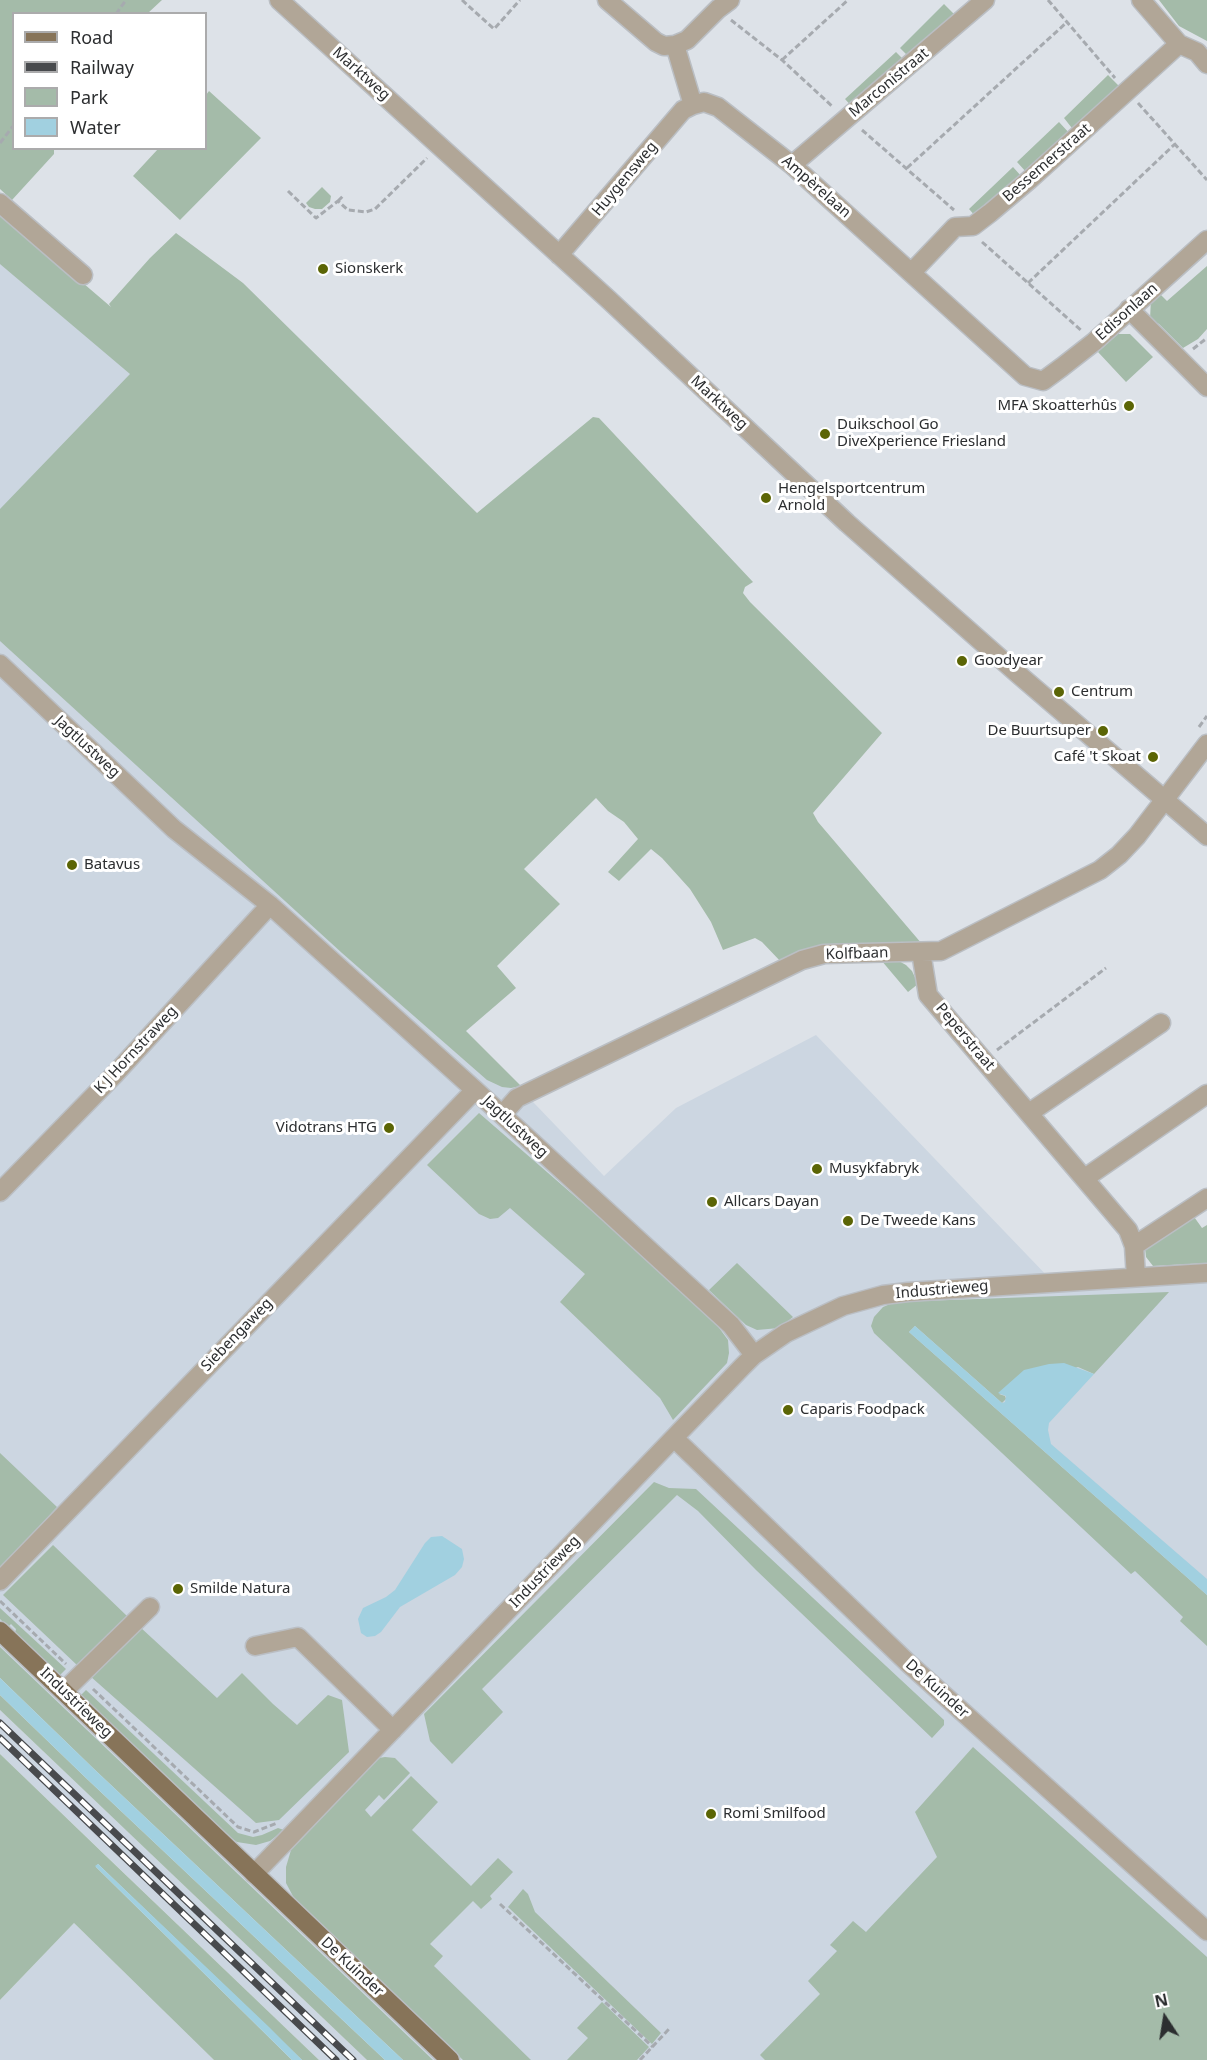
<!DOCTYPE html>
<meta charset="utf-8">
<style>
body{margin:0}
#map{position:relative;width:1207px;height:2060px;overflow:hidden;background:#dde2e8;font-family:"Noto Sans",sans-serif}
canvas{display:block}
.legend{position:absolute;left:12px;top:12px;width:195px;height:138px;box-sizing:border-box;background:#fff;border:2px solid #ababac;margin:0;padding:8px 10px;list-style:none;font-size:18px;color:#2c2e30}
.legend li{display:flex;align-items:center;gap:12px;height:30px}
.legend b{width:30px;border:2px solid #ababac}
.north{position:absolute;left:1135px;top:1988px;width:60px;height:60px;-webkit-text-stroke:4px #fff;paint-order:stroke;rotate:348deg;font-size:16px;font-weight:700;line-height:24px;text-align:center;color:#2c2e30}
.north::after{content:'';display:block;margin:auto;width:21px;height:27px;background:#2c2e30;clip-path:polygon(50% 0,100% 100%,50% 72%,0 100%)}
</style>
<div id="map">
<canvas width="1207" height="2060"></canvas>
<ul class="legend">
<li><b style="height:8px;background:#877459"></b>Road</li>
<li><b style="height:8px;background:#484a4d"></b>Railway</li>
<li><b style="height:16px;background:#a4bba9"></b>Park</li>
<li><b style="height:16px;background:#a1d0e0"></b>Water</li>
</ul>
<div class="north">N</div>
</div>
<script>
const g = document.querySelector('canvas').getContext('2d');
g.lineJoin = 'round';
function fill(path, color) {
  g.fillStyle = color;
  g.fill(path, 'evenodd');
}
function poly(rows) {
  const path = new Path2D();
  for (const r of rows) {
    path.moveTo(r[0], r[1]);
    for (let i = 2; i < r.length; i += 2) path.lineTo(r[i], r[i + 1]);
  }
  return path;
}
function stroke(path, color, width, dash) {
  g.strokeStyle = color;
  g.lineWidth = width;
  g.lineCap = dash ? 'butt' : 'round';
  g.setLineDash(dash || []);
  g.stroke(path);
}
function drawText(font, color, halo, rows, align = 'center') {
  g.font = font + ' "Noto Sans",sans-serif';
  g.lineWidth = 6;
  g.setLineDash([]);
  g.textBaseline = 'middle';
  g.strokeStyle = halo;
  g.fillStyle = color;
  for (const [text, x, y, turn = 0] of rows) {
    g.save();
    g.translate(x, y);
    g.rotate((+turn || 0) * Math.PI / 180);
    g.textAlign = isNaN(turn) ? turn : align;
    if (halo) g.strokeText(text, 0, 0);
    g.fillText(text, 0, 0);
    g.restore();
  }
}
const built = poly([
 [0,262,142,377,0,525],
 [0,612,395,958,604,1176,676,1108,816,1035,1052,1281,1207,1277,1207,2060,414,2060,0,1668],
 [0,1710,367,2060,319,2060,0,1754],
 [74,1923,214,2060,0,2060,0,2000]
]);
const green = poly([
 [0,0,162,0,148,13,14,14,14,148,54,149,54,154,12,200,0,189],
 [1159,0,1207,0,1207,41,1179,26],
 [944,4,958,18,911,59,900,48],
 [896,52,906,62,854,109,845,99],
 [1108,75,1122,89,1075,132,1064,118],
 [209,91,261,138,180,220,133,176,158,149,206,148,206,95],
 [1059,122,1071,135,1027,173,1017,162],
 [1013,167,1022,177,976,217,969,209],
 [322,187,331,196,330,202,322,209,315,209,309,207,306,203],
 [0,212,111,307,109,304,150,258,176,233,243,283,477,513,593,417,599,418,753,582,745,587,743,593,750,602,882,733,813,813,818,822,922,944,782,963,762,942,755,938,723,950,711,922,690,889,662,858,651,849,619,881,608,872,638,839,624,822,608,811,596,798,524,869,560,904,497,966,516,988,466,1031,521,1086,511,1088,502,1087,487,1080,342,953,0,641,0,509,130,374,0,264],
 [1207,266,1207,329,1198,339,1183,348,1159,324,1150,320,1151,298,1158,292,1167,301],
 [1118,334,1130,334,1153,357,1126,382,1098,352],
 [895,959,906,965,912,971,918,984,908,992,881,960],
 [479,1113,639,1252,714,1321,728,1340,729,1353,727,1363,673,1420,660,1398,560,1302,585,1274,510,1208,498,1218,490,1219,479,1214,427,1165],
 [1192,1214,1202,1228,1207,1225,1207,1263,1153,1266,1146,1257,1145,1248],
 [737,1263,793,1317,779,1328,757,1330,746,1325,709,1290],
 [1169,1292,1094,1374,1078,1367,999,1394,1005,1396,1006,1399,1002,1403,915,1326,909,1332,1207,1595,1207,1646,1180,1621,1183,1617,1135,1571,1131,1574,874,1333,871,1326,874,1317,883,1307,895,1302],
 [0,1453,57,1507,0,1569],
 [654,1482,669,1488,696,1489,944,1720,944,1725,932,1738,756,1570,698,1511,677,1495,482,1689,503,1712,452,1764,430,1741,424,1714],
 [53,1545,127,1616,78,1666,3,1595],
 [0,1608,66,1669,60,1675,15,1633,16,1629,11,1624,8,1627,0,1619],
 [140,1627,217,1698,242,1673,273,1704,297,1725,328,1695,342,1700,349,1752,279,1820,256,1823,90,1676],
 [0,1647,433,2060,403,2060,94,1769,0,1678],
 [86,1690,238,1833,253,1837,262,1835,278,1828,284,1830,270,1841,256,1845,237,1842,227,1835,81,1695],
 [0,1695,86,1778,385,2060,367,2060,0,1710],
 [973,1747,1207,1957,1207,2060,765,2060,760,2055,820,1994,808,1981,837,1951,830,1945,853,1921,866,1932,937,1857,915,1812],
 [0,1754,106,1856,319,2060,302,2060,98,1864,96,1867,292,2060,214,2060,74,1923,0,2000],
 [385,1757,395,1758,410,1773,384,1800,379,1795,365,1810,371,1817,411,1776,438,1802,412,1830,471,1886,498,1858,513,1872,490,1896,492,1899,481,1909,473,1901,430,1944,443,1956,434,1966,531,2060,463,2060,295,1900,286,1883,286,1867,291,1850,379,1758],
 [523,1889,528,1894,535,1912,661,2033,652,2044,508,1907],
 [602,2002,649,2047,637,2060,567,2060,588,2038,577,2028]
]);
const water = poly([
 [915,1326,1002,1403,1005,1402,1006,1396,998,1393,1024,1370,1049,1364,1064,1363,1094,1374,1049,1423,1048,1430,1051,1444,1207,1579,1207,1595,909,1332],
 [442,1536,462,1549,464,1559,462,1567,455,1575,400,1607,381,1632,375,1636,367,1637,361,1633,358,1619,363,1608,386,1597,395,1590,425,1543,431,1537],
 [0,1678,94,1769,403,2060,385,2060,86,1778,0,1695],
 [98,1864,269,2027,302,2060,292,2060,95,1866]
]);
const path = poly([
 [462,0,494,29,520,0],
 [1048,0,1115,78],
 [116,14,126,0],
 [731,20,782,60,833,107],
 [782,60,848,0],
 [1138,103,1207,180],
 [862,130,954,210],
 [0,143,14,125],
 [907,168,1066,23],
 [288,191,316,218,338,201,348,210,366,212,375,209,427,158],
 [338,201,344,195],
 [982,242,1082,331],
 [1028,283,1175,144],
 [1193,349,1207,338],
 [1199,727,1207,716],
 [997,1050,1106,968],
 [0,1601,66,1664],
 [93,1689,238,1827,254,1832,277,1823],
 [500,1904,653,2047],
 [640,2060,669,2029]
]);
const minor = poly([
 [279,0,609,300,847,523,1018,674,1207,836],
 [607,0,656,42,664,46,675,45,693,105,704,102,718,107,792,165,1025,376,1043,381,1062,367,1094,342,1207,240],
 [1141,0,1179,44,1197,52,1207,64],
 [675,45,687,40,718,9,730,0],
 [792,165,985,0],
 [0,203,83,275],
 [559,255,683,110,693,105],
 [912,272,955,227,973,226,990,213,1029,180,1179,44],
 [1129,309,1207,387],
 [0,664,174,829,270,905,475,1090,731,1325,754,1355],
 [921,952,928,995,1128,1230,1134,1246,1136,1277],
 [1029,1113,1161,1023],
 [502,1115,517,1098,802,960,824,954,941,951,1100,870,1119,855,1137,836,1207,744],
 [1085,1178,1207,1094],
 [0,1192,115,1074,270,905],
 [1134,1246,1207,1198],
 [674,1438,908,1663,1207,1931],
 [0,1581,475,1090],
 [255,1646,298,1637,393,1730],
 [64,1691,150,1607],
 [254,1874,742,1367,754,1355,786,1333,843,1306,883,1295,908,1292,1207,1273]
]);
const major = poly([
 [0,1631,450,2060]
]);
const rail = poly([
 [0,1723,353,2060],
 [0,1738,336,2060]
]);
const markers = [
 [323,269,6,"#5b6505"],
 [1129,406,6,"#5b6505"],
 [825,434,6,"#5b6505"],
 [766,498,6,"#5b6505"],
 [962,661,6,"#5b6505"],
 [1059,692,6,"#5b6505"],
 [1103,731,6,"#5b6505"],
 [1153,757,6,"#5b6505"],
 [72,865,6,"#5b6505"],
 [389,1128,6,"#5b6505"],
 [817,1169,6,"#5b6505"],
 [712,1202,6,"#5b6505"],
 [848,1221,6,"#5b6505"],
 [788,1410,6,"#5b6505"],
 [178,1589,6,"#5b6505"],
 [711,1814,6,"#5b6505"]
];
const streetNames = [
 ["Marktweg",361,74,42],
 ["Marconistraat",889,83,-40],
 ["Bessemerstraat",1047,163,-41],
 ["Huygensweg",625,179,-50],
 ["Ampèrelaan",816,187,41],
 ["Edisonlaan",1127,312,-42],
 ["Marktweg",719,403,43],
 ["Jagtlustweg",87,747,43],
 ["Kolfbaan",857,954,-2],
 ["Peperstraat",965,1037,50],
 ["K J Hornstraweg",136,1050,-47],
 ["Jagtlustweg",515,1127,43],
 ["Industrieweg",942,1290,-5],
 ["Siebengaweg",237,1335,-46],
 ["Industrieweg",545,1572,-46],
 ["De Kuinder",937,1689,42],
 ["Industrieweg",76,1703,44],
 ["De Kuinder",352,1967,43]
];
const poiNames = [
 ["Sionskerk",335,269],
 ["MFA Skoatterhûs",1117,406,"right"],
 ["Duikschool Go",837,425],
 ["DiveXperience Friesland",837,442],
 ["Hengelsportcentrum",778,489],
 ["Arnold",778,506],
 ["Goodyear",974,661],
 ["Centrum",1071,692],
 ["De Buurtsuper",1091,731,"right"],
 ["Café 't Skoat",1141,757,"right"],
 ["Batavus",84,865],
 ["Vidotrans HTG",377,1128,"right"],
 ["Musykfabryk",829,1169],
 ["Allcars Dayan",724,1202],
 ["De Tweede Kans",860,1221],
 ["Caparis Foodpack",800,1410],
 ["Smilde Natura",190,1589],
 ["Romi Smilfood",723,1814]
];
fill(built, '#ccd6e1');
fill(green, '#a4bba9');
fill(water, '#a1d0e0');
stroke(minor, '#babec3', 21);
stroke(major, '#babec3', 21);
stroke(path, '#a6aaaf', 3, [6, 3]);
stroke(minor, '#b1a697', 18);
stroke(major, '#877459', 18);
stroke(rail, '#484a4d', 7);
stroke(rail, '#fff', 4.5, [14]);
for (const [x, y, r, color] of markers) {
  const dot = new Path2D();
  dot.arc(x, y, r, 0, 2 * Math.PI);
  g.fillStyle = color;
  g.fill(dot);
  stroke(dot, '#fff', 2);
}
drawText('15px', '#2c2e30', '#fff', streetNames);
drawText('15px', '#2c2e30', '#fff', poiNames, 'left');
</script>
